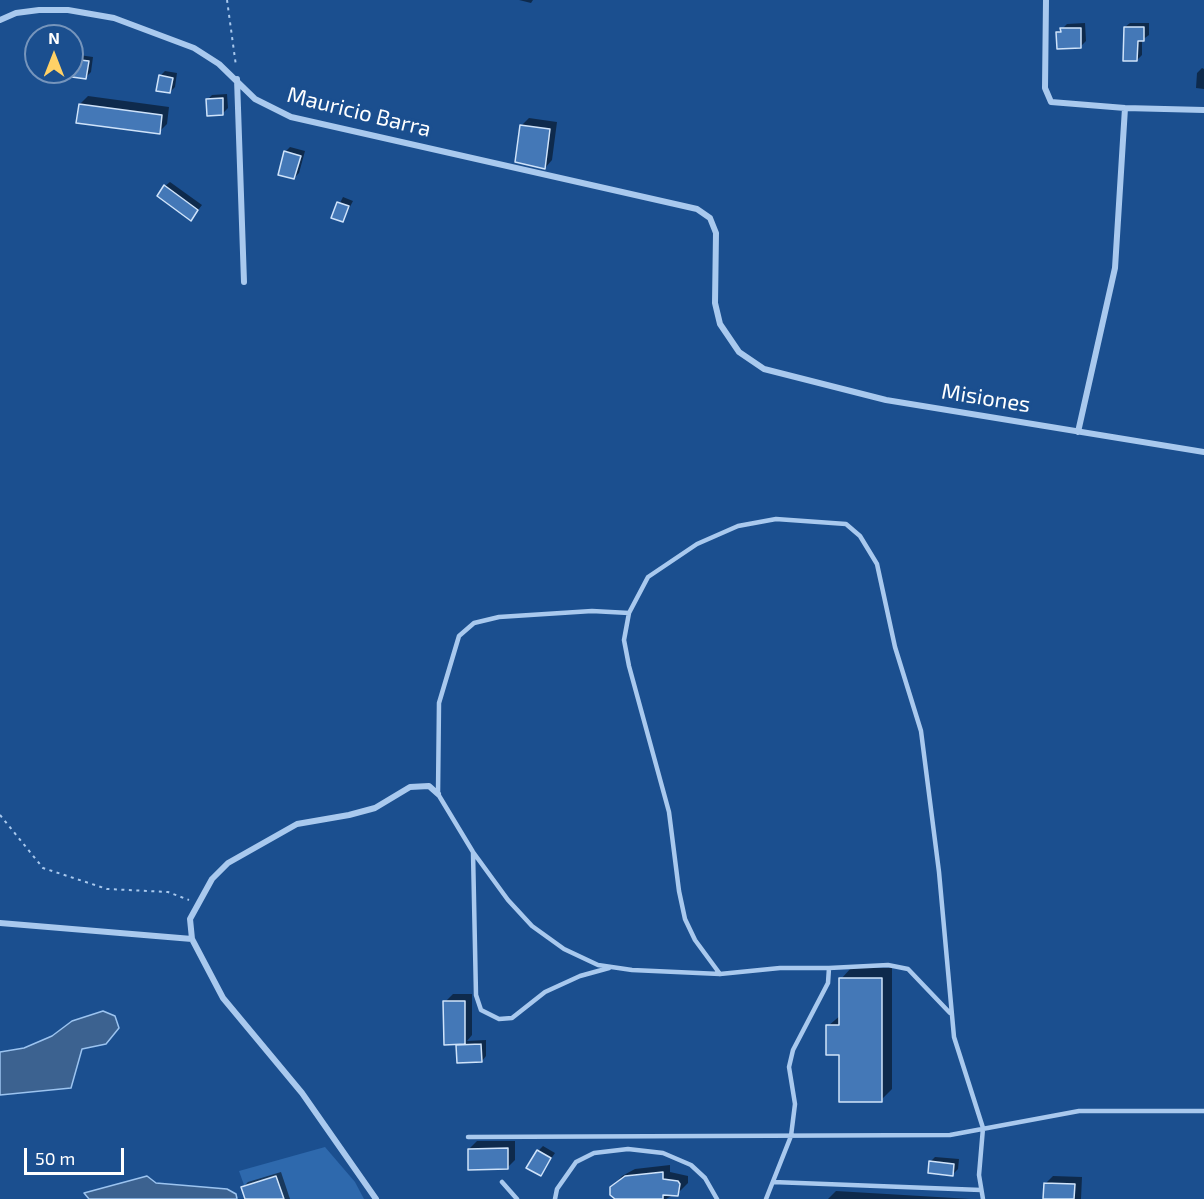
<!DOCTYPE html>
<style>
body{margin:0}
#map{position:relative;width:1204px;height:1199px;overflow:hidden;background:#1b4f8f;font-family:"Exo 2",sans-serif}
canvas{display:block}
.north{position:absolute;left:24px;top:24px;width:60px;height:60px;box-sizing:border-box;background:#1b4f8f;border:2px solid #7695bc;border-radius:50%;rotate:0deg;font-size:16px;font-weight:700;line-height:24px;text-align:center;color:#fff}
.north::after{content:'';display:block;margin:auto;width:21px;height:27px;background:#ffd166;clip-path:polygon(50% 0,100% 100%,50% 72%,0 100%)}
.scale{position:absolute;left:24px;top:1148px;width:100px;height:27px;box-sizing:border-box;border:3px solid #fff;border-top:0;padding-left:8px;font-size:18px;line-height:21px;white-space:nowrap;color:#fff;-webkit-text-stroke:4px #1b4f8f;paint-order:stroke}
</style>
<div id="map">
<canvas width="1204" height="1199"></canvas>
<div class="north">N</div>
<div class="scale">50 m</div>
</div>
<script>
const g = document.querySelector('canvas').getContext('2d');
g.lineJoin = 'round';
function fill(path, color) {
  g.fillStyle = color;
  g.fill(path, 'evenodd');
}
function poly(rows) {
  const path = new Path2D();
  for (const r of rows) {
    path.moveTo(r[0], r[1]);
    for (let i = 2; i < r.length; i += 2) path.lineTo(r[i], r[i + 1]);
  }
  return path;
}
function stroke(path, color, width, dash) {
  g.strokeStyle = color;
  g.lineWidth = width;
  g.lineCap = dash ? 'butt' : 'round';
  g.setLineDash(dash || []);
  g.stroke(path);
}
function drawText(font, color, halo, rows, align = 'center') {
  g.font = font + ' "Exo 2",sans-serif';
  g.lineWidth = 6;
  g.setLineDash([]);
  g.textBaseline = 'middle';
  g.strokeStyle = halo;
  g.fillStyle = color;
  for (const [text, x, y, turn = 0] of rows) {
    g.save();
    g.translate(x, y);
    g.rotate((+turn || 0) * Math.PI / 180);
    g.textAlign = isNaN(turn) ? turn : align;
    if (halo) g.strokeText(text, 0, 0);
    g.fillText(text, 0, 0);
    g.restore();
  }
}
const green = poly([
 [325,1147,355,1182,364,1199,249,1199,239,1171]
]);
const water = poly([
 [103,1011,115,1016,119,1028,106,1044,82,1049,71,1088,0,1095,0,1052,24,1048,52,1036,72,1021,103,1011],
 [147,1176,156,1183,227,1189,236,1194,237,1199,89,1199,84,1193,147,1176]
]);
const shadow = poly([
 [519,0,533,0,531,3],
 [1085,23,1086,41,1081,46,1058,33,1067,24],
 [1130,23,1149,23,1149,35,1142,40,1142,55,1137,60,1125,27],
 [72,54,93,57,91,72,86,77,59,75,60,72,72,72],
 [1202,68,1204,69,1204,89,1196,88,1197,73],
 [165,71,177,73,175,87,170,92,160,76],
 [227,94,228,108,223,113,207,100,212,95],
 [88,96,169,107,167,124,159,132,80,104],
 [529,118,557,122,552,160,545,168,521,126],
 [290,147,305,151,299,173,294,178,285,152],
 [170,182,202,205,195,214,165,186],
 [343,197,353,201,343,220,333,217],
 [851,968,892,968,892,1089,881,1100,841,1053,828,1026,841,1015,841,979],
 [453,994,472,994,472,1035,467,1041,486,1040,486,1056,482,1061,458,1046,461,1043,445,1002],
 [477,1141,515,1141,515,1160,507,1168,469,1149],
 [543,1146,555,1153,540,1174,538,1151],
 [935,1157,959,1159,958,1169,953,1174,930,1162],
 [670,1165,670,1172,688,1176,688,1183,680,1191,666,1199,620,1199,614,1185,622,1176,635,1169],
 [281,1172,290,1199,246,1199,243,1187,248,1182],
 [1053,1176,1082,1177,1081,1199,1045,1199,1045,1184],
 [836,1191,971,1199,828,1199]
]);
const building = poly([
 [1124,27,1144,27,1144,41,1138,41,1137,61,1123,61,1124,27],
 [1060,28,1081,28,1081,48,1057,49,1056,32,1061,32,1060,28],
 [72,59,89,61,86,79,72,77,72,59],
 [159,75,173,78,170,93,156,91,159,75],
 [223,98,223,115,207,116,206,99,223,98],
 [79,104,162,115,160,134,76,123,79,104],
 [520,125,550,129,545,169,515,162,520,125],
 [284,151,301,156,294,179,278,175,284,151],
 [164,185,198,210,191,221,157,196,164,185],
 [337,202,349,206,343,222,331,218,337,202],
 [839,978,882,978,882,1102,839,1102,839,1055,826,1055,826,1025,839,1025,839,978],
 [443,1001,465,1001,465,1044,444,1045,443,1001],
 [481,1044,482,1062,457,1063,456,1045,481,1044],
 [508,1148,508,1169,468,1170,468,1149,508,1148],
 [537,1150,551,1158,541,1176,526,1168,537,1150],
 [929,1161,954,1164,953,1176,928,1173,929,1161],
 [663,1172,663,1179,678,1181,680,1184,678,1196,663,1195,663,1199,615,1199,610,1195,610,1187,625,1176,663,1172],
 [276,1176,284,1199,245,1199,241,1187,276,1176],
 [1044,1183,1075,1184,1074,1199,1043,1199,1044,1183]
]);
const path = poly([
 [227,0,236,66],
 [0,815,43,868,107,889,168,892,189,900]
]);
const lane = poly([
 [629,613,592,611,499,617,474,623,459,636,439,703,438,794,473,852,508,900,532,926,564,949,598,965,632,970,720,974,780,968,829,968,828,983,793,1050,789,1067,795,1104,791,1136,766,1199],
 [473,852,476,995,481,1010,499,1019,512,1018,545,992,580,976,609,968],
 [829,968,888,965,908,969,950,1013],
 [720,974,695,940,685,919,679,891,669,812,629,666,624,640,629,613,648,577,697,544,738,526,776,519,846,524,860,536,877,564,895,647,921,731,939,872,954,1037,983,1128,979,1175,983,1199],
 [468,1137,950,1135,1079,1111,1204,1111],
 [502,1182,517,1199],
 [773,1182,981,1190],
 [555,1199,557,1189,576,1162,594,1153,628,1149,663,1153,691,1165,705,1178,717,1199]
]);
const street = poly([
 [1046,0,1045,88,1051,102,1125,108,1204,110],
 [0,20,16,13,39,10,68,10,114,18,194,48,219,64,255,99,291,117,697,209,710,218,716,233,715,303,720,324,739,352,764,369,886,400,1204,452],
 [237,79,244,282],
 [1078,432,1115,268,1125,108],
 [0,923,192,939],
 [376,1199,302,1093,223,998,192,939,190,919,212,879,228,863,297,824,349,815,375,808,410,787,429,786,438,794]
]);
const streetNames = [
 ["Mauricio Barra",359,112,14],
 ["Misiones",986,398,9]
];
fill(green, '#2e69ad');
fill(water, '#3c6290');
stroke(water, '#9cc4f0', 1.5);
fill(shadow, '#0007');
fill(building, '#4478b7');
stroke(building, '#cfe3fa', 1.5);
stroke(path, '#a9c9ee', 2, [3, 4.5]);
stroke(lane, '#a9c9ee', 4.5);
stroke(street, '#a9c9ee', 6);
drawText('22px', '#fff', '#1b4f8f', streetNames);
</script>
